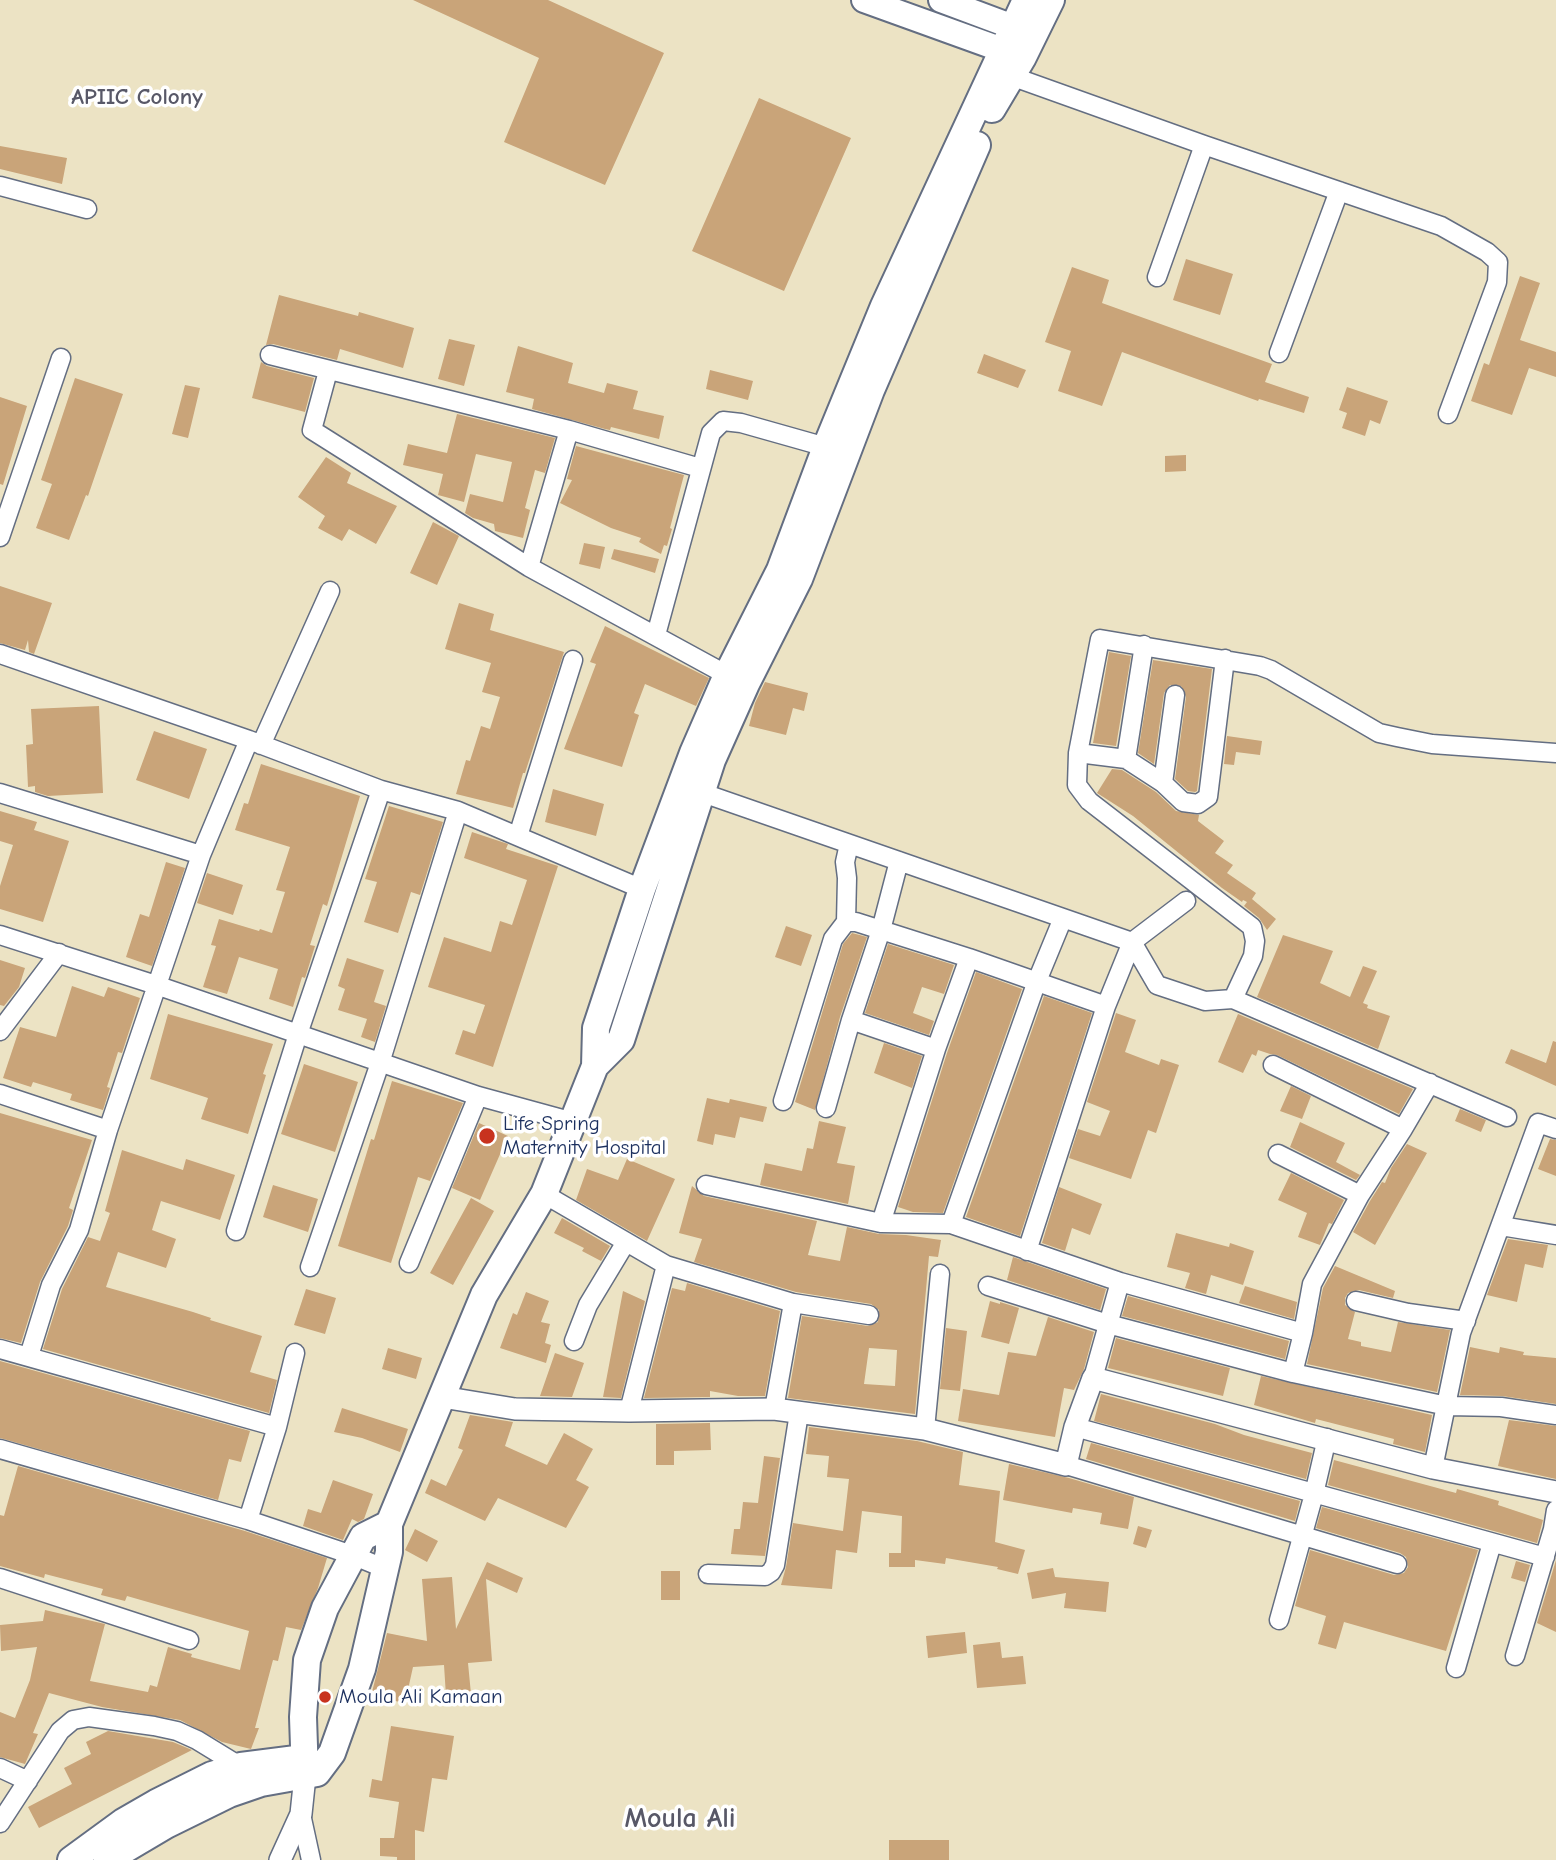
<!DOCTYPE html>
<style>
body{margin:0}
canvas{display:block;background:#ece3c4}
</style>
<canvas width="1556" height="1860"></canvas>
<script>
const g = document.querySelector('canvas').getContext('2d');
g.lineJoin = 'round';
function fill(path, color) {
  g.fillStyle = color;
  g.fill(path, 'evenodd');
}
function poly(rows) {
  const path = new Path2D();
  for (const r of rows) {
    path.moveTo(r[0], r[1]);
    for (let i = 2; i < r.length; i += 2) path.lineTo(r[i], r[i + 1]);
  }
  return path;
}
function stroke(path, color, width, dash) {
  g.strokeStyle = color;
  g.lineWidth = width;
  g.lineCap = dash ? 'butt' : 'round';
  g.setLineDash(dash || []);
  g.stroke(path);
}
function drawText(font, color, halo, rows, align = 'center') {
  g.font = font + ' "Comic Neue",sans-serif';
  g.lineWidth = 7;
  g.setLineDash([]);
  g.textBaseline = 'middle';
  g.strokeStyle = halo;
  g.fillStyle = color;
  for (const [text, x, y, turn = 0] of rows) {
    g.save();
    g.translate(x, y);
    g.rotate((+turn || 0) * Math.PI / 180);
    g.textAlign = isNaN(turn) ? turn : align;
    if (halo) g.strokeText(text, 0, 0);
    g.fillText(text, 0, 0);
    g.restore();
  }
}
const building = poly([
 [413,0,548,0,664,53,605,185,504,142,539,58],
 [759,98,851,138,784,291,692,251],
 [0,146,67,158,62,184,0,169],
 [1186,259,1233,274,1220,315,1173,300],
 [1072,267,1109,280,1102,303,1272,364,1265,382,1309,397,1304,413,1259,399,1258,401,1122,352,1102,406,1058,391,1071,351,1045,342],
 [1520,276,1540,283,1520,340,1556,352,1556,377,1529,368,1512,415,1471,401,1484,363,1489,365],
 [279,295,358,316,359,312,414,328,403,368,340,349,337,360,273,344,266,345],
 [449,339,475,345,464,386,438,379],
 [518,346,573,363,568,383,604,393,607,383,638,391,633,409,664,416,659,439,611,427,610,430,605,429,532,409,534,399,506,392],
 [984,354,1026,370,1018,388,977,373],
 [261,362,267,366,314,378,305,412,252,398],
 [710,370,753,381,748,400,706,389],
 [75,378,123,394,88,496,86,495,69,540,36,528,52,484,41,480],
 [185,385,200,388,188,438,172,434],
 [1347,387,1388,401,1380,424,1370,420,1365,436,1342,428,1347,413,1339,410],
 [0,397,27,406,3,485,0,484],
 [457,414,555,438,545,473,535,470,525,508,530,510,523,538,495,531,494,524,473,518,465,513,470,494,503,502,512,462,476,454,464,502,438,495,443,474,403,465,408,444,447,453],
 [576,446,684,475,670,528,672,529,667,546,664,545,661,554,639,542,641,538,611,528,560,503,572,480,567,479],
 [1186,455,1186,471,1165,472,1165,456],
 [326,457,351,473,347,483,397,506,376,544,349,529,342,541,318,528,325,516,298,497],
 [433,522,459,536,437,585,410,573],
 [584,543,605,547,600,569,579,564],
 [614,549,659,559,655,573,611,559],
 [0,586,52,603,34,654,29,652,28,640,25,650,0,643],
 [459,603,494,614,490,630,564,652,525,773,523,773,513,808,456,794,466,760,470,761,481,726,490,729,500,697,482,692,491,663,445,649],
 [605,626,709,678,696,706,645,684,634,713,639,715,622,767,564,749,596,664,590,662],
 [1109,652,1131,656,1116,746,1093,743],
 [1153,660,1212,669,1197,791,1195,792,1188,791,1175,779,1186,697,1181,686,1170,685,1164,693,1154,764,1138,753],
 [765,682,808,693,804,711,793,708,786,735,749,726,755,703],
 [99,706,103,793,48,796,35,792,35,786,28,787,26,745,33,744,31,709],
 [154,731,207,749,189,799,136,780],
 [1227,736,1262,741,1260,755,1236,752,1234,765,1224,764],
 [261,764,360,796,327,906,323,904,310,945,315,946,306,975,305,978,302,977,293,1007,269,999,278,969,239,957,227,994,203,987,216,946,211,945,219,919,259,931,260,929,272,933,285,892,276,890,290,847,235,830,244,803,248,804],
 [1112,769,1122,770,1156,792,1176,811,1199,815,1198,821,1224,841,1215,853,1233,865,1227,873,1256,893,1252,899,1276,919,1267,930,1259,918,1244,906,1247,902,1243,900,1242,902,1222,888,1133,816,1097,793],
 [553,789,604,804,596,836,545,822],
 [389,806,443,822,420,895,411,892,398,933,364,922,377,882,365,879],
 [0,811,37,822,34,830,69,841,43,922,0,909,0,886,13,845,0,841],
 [472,832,508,844,506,849,558,866,493,1067,455,1054,463,1030,475,1034,485,1005,428,987,444,937,491,952,500,921,512,925,527,880,464,858],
 [166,862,185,868,152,966,126,957,140,914,149,917],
 [207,873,243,885,233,915,197,903],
 [786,926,812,935,801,966,775,957],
 [852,933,867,937,840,1017,815,1110,795,1102,843,944],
 [1283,935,1333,951,1320,983,1350,997,1363,966,1377,971,1363,1003,1368,1005,1367,1008,1390,1016,1378,1049,1257,997],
 [888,944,954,965,944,994,922,987,913,1013,934,1021,929,1035,865,1013],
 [347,958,384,970,374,1002,386,1006,375,1042,361,1037,367,1019,338,1010,345,989,338,986],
 [0,960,25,968,19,987,4,1006,0,1005],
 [976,972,1022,989,943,1213,913,1212,898,1207,947,1053],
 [72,986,104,997,108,987,140,998,122,1053,118,1052,107,1087,110,1088,103,1110,70,1100,72,1094,33,1082,31,1087,3,1078,20,1027,56,1037],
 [1044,996,1092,1013,1020,1236,966,1217],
 [1116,1013,1136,1020,1125,1052,1159,1065,1161,1059,1179,1065,1156,1133,1148,1130,1131,1179,1069,1158,1078,1129,1100,1136,1110,1111,1087,1102],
 [168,1014,273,1044,263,1074,266,1075,248,1134,201,1119,208,1098,150,1079],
 [1238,1014,1413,1089,1399,1114,1277,1055,1270,1054,1258,1050,1256,1056,1252,1054,1243,1073,1218,1062],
 [1553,1041,1556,1042,1556,1086,1505,1063,1511,1049,1546,1063],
 [884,1043,922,1056,912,1088,874,1073],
 [304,1064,358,1082,335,1152,281,1134],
 [392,1081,463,1103,430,1181,418,1177,391,1263,338,1246,371,1139,374,1140],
 [1291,1086,1311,1096,1302,1119,1280,1111],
 [707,1098,729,1103,730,1099,767,1107,763,1122,740,1117,735,1138,715,1134,713,1145,697,1141],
 [1460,1109,1486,1120,1481,1132,1455,1121],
 [0,1113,92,1140,69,1208,73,1210,68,1226,40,1282,21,1343,0,1338],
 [819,1121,846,1127,837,1163,855,1166,848,1204,760,1185,765,1163,802,1171,807,1148,813,1149],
 [1300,1122,1345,1143,1336,1162,1360,1175,1356,1180,1290,1147],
 [479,1123,508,1136,480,1200,452,1188],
 [1550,1139,1556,1140,1556,1176,1538,1169],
 [1407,1144,1427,1153,1375,1245,1353,1232,1370,1201,1382,1182,1385,1183,1391,1168],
 [122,1150,183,1170,186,1159,235,1175,220,1220,161,1201,152,1230,176,1239,166,1268,118,1252,106,1287,193,1312,211,1318,210,1320,262,1336,250,1372,277,1380,269,1413,43,1349,62,1289,88,1237,100,1241,110,1213,105,1211],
 [627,1159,675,1179,647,1241,576,1200,587,1169,618,1180],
 [1291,1173,1344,1200,1332,1224,1329,1223,1320,1245,1298,1237,1307,1213,1278,1200],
 [273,1185,318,1199,308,1232,263,1217],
 [692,1186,704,1196,817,1221,808,1255,840,1261,847,1227,879,1234,906,1235,941,1240,938,1257,929,1256,915,1414,788,1398,802,1316,868,1326,878,1322,879,1310,871,1304,796,1292,694,1262,702,1239,679,1233],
 [869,1348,897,1350,895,1386,864,1384],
 [1059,1187,1102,1204,1090,1235,1072,1228,1065,1251,1042,1243],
 [471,1198,494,1211,453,1285,430,1273],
 [562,1218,610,1246,601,1261,582,1251,584,1248,554,1233],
 [1176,1233,1229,1247,1230,1243,1254,1251,1243,1285,1211,1275,1206,1294,1185,1288,1190,1273,1167,1267],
 [1508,1239,1548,1245,1543,1268,1525,1264,1517,1302,1487,1295],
 [1013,1257,1106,1289,1100,1310,1007,1280],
 [1335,1266,1395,1291,1393,1298,1359,1290,1348,1293,1345,1298,1345,1305,1355,1312,1348,1339,1361,1342,1361,1346,1391,1352,1398,1322,1450,1330,1437,1392,1307,1364,1323,1288],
 [687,1283,780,1311,765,1396,738,1396,710,1391,710,1397,644,1398,672,1288,685,1291],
 [1245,1286,1297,1302,1294,1319,1239,1303],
 [306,1289,336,1298,325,1334,294,1325],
 [623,1291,645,1301,621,1398,603,1397],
 [526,1292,549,1301,541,1322,550,1324,545,1343,551,1345,546,1363,500,1348,513,1313,517,1315],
 [1128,1296,1289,1341,1285,1359,1122,1316],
 [990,1301,1000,1304,1000,1302,1019,1308,1009,1344,981,1337],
 [1048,1317,1094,1332,1084,1369,1074,1390,1064,1388,1055,1437,958,1421,963,1389,999,1395,1008,1352,1036,1356],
 [946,1328,967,1331,960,1391,940,1389],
 [1116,1338,1230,1368,1223,1396,1108,1368],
 [1470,1347,1499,1353,1500,1347,1524,1352,1523,1355,1556,1358,1556,1404,1502,1396,1460,1395],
 [388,1348,422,1358,416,1379,382,1369],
 [555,1353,584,1363,572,1397,540,1396],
 [0,1361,250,1431,241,1462,229,1459,218,1500,0,1438],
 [1261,1376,1432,1415,1425,1452,1393,1444,1394,1439,1316,1419,1315,1423,1254,1405],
 [1101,1394,1215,1424,1244,1435,1312,1453,1306,1479,1094,1421],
 [342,1408,408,1429,400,1452,362,1438,334,1432],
 [470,1415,513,1422,505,1446,547,1465,564,1433,593,1449,576,1480,589,1487,566,1528,498,1498,485,1521,425,1493,431,1479,446,1486,463,1450,458,1448],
 [1509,1420,1556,1426,1556,1479,1498,1466],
 [710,1423,711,1450,674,1451,674,1465,656,1465,656,1424],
 [809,1427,917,1441,963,1452,959,1485,1000,1491,995,1542,1025,1550,1018,1574,997,1569,998,1567,946,1558,945,1564,915,1560,915,1567,889,1567,889,1553,901,1553,902,1516,862,1511,857,1553,836,1550,832,1589,781,1585,786,1567,793,1523,843,1531,849,1479,827,1477,829,1456,806,1454],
 [1091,1443,1300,1501,1295,1521,1086,1459],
 [764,1456,780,1458,765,1556,731,1554,734,1529,740,1529,743,1502,758,1503],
 [1334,1460,1456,1493,1457,1489,1499,1501,1498,1505,1543,1520,1537,1543,1328,1485],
 [1009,1464,1069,1478,1134,1497,1128,1529,1100,1524,1102,1513,1073,1508,1072,1513,1003,1500],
 [18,1466,245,1531,327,1558,318,1588,301,1630,286,1627,278,1661,273,1660,255,1728,259,1728,251,1749,222,1742,180,1720,102,1707,49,1693,33,1733,38,1734,25,1764,0,1757,0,1712,15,1718,30,1680,37,1647,1,1651,0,1625,43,1621,45,1610,105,1624,90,1681,148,1692,150,1685,157,1687,168,1647,192,1654,191,1657,240,1670,249,1631,127,1596,125,1601,101,1595,103,1589,45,1574,44,1578,0,1566,0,1515,4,1516],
 [333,1480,373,1494,364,1519,358,1522,352,1519,343,1540,303,1526,308,1509,321,1513],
 [1322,1507,1478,1550,1446,1651,1344,1622,1336,1649,1318,1644,1326,1616,1295,1606,1310,1550,1394,1575,1404,1573,1408,1567,1406,1557,1400,1553,1316,1528],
 [1138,1526,1152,1530,1146,1548,1133,1544],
 [415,1529,438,1541,427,1562,405,1550],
 [1556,1560,1556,1632,1537,1623],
 [1516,1561,1530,1565,1525,1582,1511,1578],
 [487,1562,523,1578,517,1593,486,1579,492,1661,468,1663,471,1694,446,1696,444,1665,413,1667,405,1703,371,1696,387,1633,427,1641,422,1579,452,1577,456,1629],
 [1053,1568,1055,1577,1109,1582,1106,1612,1064,1608,1066,1593,1032,1599,1027,1573],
 [661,1571,680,1571,680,1600,661,1600],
 [965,1632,967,1653,928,1658,926,1636],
 [1000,1642,1002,1658,1023,1656,1026,1684,977,1688,973,1645],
 [391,1726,454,1736,447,1780,432,1778,424,1832,415,1830,415,1860,397,1860,397,1857,380,1856,380,1838,394,1838,399,1802,369,1797,372,1779,382,1781],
 [108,1731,173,1742,192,1750,39,1828,28,1807,72,1784,64,1768,91,1754,86,1742],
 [889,1840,949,1840,949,1860,889,1860]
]);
const minor = poly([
 [1011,76,1204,145,1441,226,1487,252,1498,262,1497,282,1448,414],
 [0,186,87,209],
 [1157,277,1204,145],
 [1279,353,1339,191],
 [270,355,569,430,700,468],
 [328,371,312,430,529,567,727,675],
 [0,537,61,358],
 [529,567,569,430],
 [656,635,711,433,723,421,741,423,826,447],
 [0,654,249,740,381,790,458,811,642,889],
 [261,745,330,591],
 [1078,753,1126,759,1163,783,1183,802,1198,804,1208,797,1225,659],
 [1126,759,1144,645],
 [1163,783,1175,695],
 [700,792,1132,942,1157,985,1205,1001,1233,999,1507,1117],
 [0,793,201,855],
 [518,836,573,660],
 [846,922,847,878,845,862,849,844],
 [0,935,156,985,478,1096,573,1122],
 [1233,999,1253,956,1255,941,1252,927,1089,801,1077,785,1078,753,1100,639,1260,666,1271,670,1379,733,1397,737,1432,744,1556,753],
 [851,1020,936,1049],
 [0,1031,59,953],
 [1273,1065,1403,1129],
 [0,1094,108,1130],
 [783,1101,833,939,846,922,856,922,969,958,1106,1006],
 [826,1108,851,1020,881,930,899,861],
 [1278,1154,1360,1195],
 [706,1185,881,1223,951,1224,1120,1282,1303,1333],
 [544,1194,666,1265,793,1303,869,1315],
 [881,1223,936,1049,969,958],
 [951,1224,1037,981,1063,918],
 [1501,1226,1556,1235],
 [236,1231,298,1034,381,790],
 [1027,1251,1106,1006,1132,942,1186,901],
 [409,1263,478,1096],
 [310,1267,380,1063,458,811],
 [988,1286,1108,1324,1293,1373,1447,1406,1501,1407,1556,1415],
 [1356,1301,1408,1313,1466,1321],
 [574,1341,588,1305,626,1242],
 [0,1349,277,1427],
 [29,1356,51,1285,79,1230,108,1130,201,855,249,740],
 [1293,1373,1303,1333,1312,1284,1360,1195,1403,1129,1430,1083],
 [1093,1378,1120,1282],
 [774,1409,793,1303],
 [629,1411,666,1265],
 [1075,1427,1545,1557],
 [925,1429,940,1274],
 [0,1449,248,1520,352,1555,386,1569],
 [1066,1465,1397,1564],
 [1433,1468,1461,1333,1538,1123,1556,1129],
 [248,1520,277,1427,295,1353],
 [708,1574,765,1576,771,1572,775,1565,799,1413],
 [0,1578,189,1640],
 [1279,1620,1314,1494,1327,1438],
 [1515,1656,1553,1529,1556,1510],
 [1456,1668,1492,1543],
 [0,1768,28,1781],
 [301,1814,311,1860],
 [0,1823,60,1731,73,1720,89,1717,154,1726,177,1731,197,1740,246,1770]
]);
const tertiary = poly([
 [442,1397,515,1409,629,1411,774,1409,925,1429,1066,1465,1075,1427,1093,1378,1433,1468,1556,1492],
 [280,1860,301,1814,305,1776]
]);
const secondary = poly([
 [864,0,1022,57],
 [941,0,1032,34]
]);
const primary = poly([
 [992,109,1023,57,1051,0],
 [595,1066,621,1040,712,760,746,684,799,579,871,390,977,145],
 [305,1776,303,1717,307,1660,325,1608,363,1537,389,1524,484,1295,544,1194,595,1066,596,1028,642,889,693,753,727,675,780,570,826,447,884,306,1026,0],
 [71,1860,123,1822,156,1803,212,1775,241,1766,304,1758],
 [107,1860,166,1825,229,1794,261,1783,317,1773,332,1753,362,1669,389,1552,389,1524]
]);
const markers = [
 [487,1136,9,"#c8321e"],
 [325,1697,7,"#c8321e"]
];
const poiNames = [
 ["Life Spring",503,1124],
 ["Maternity Hospital",503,1148],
 ["Moula Ali Kamaan",339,1697]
];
const neighbourhoodNames = [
 ["APIIC Colony",137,97]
];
const districtNames = [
 ["Moula Ali",680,1819]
];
fill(building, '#c9a479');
stroke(minor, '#646e82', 21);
stroke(tertiary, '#646e82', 24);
stroke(secondary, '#646e82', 28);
stroke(primary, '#646e82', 30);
stroke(minor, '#fff', 18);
stroke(tertiary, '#fff', 21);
stroke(secondary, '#fff', 24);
stroke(primary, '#fff', 26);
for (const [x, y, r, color] of markers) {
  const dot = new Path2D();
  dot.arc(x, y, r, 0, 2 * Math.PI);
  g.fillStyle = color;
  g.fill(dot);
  stroke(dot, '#fff', 2.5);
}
drawText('21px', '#1b2f5e', '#fff', poiNames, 'left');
drawText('bold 23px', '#585867', '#fff', neighbourhoodNames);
drawText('bold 28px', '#585867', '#fff', districtNames);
</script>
